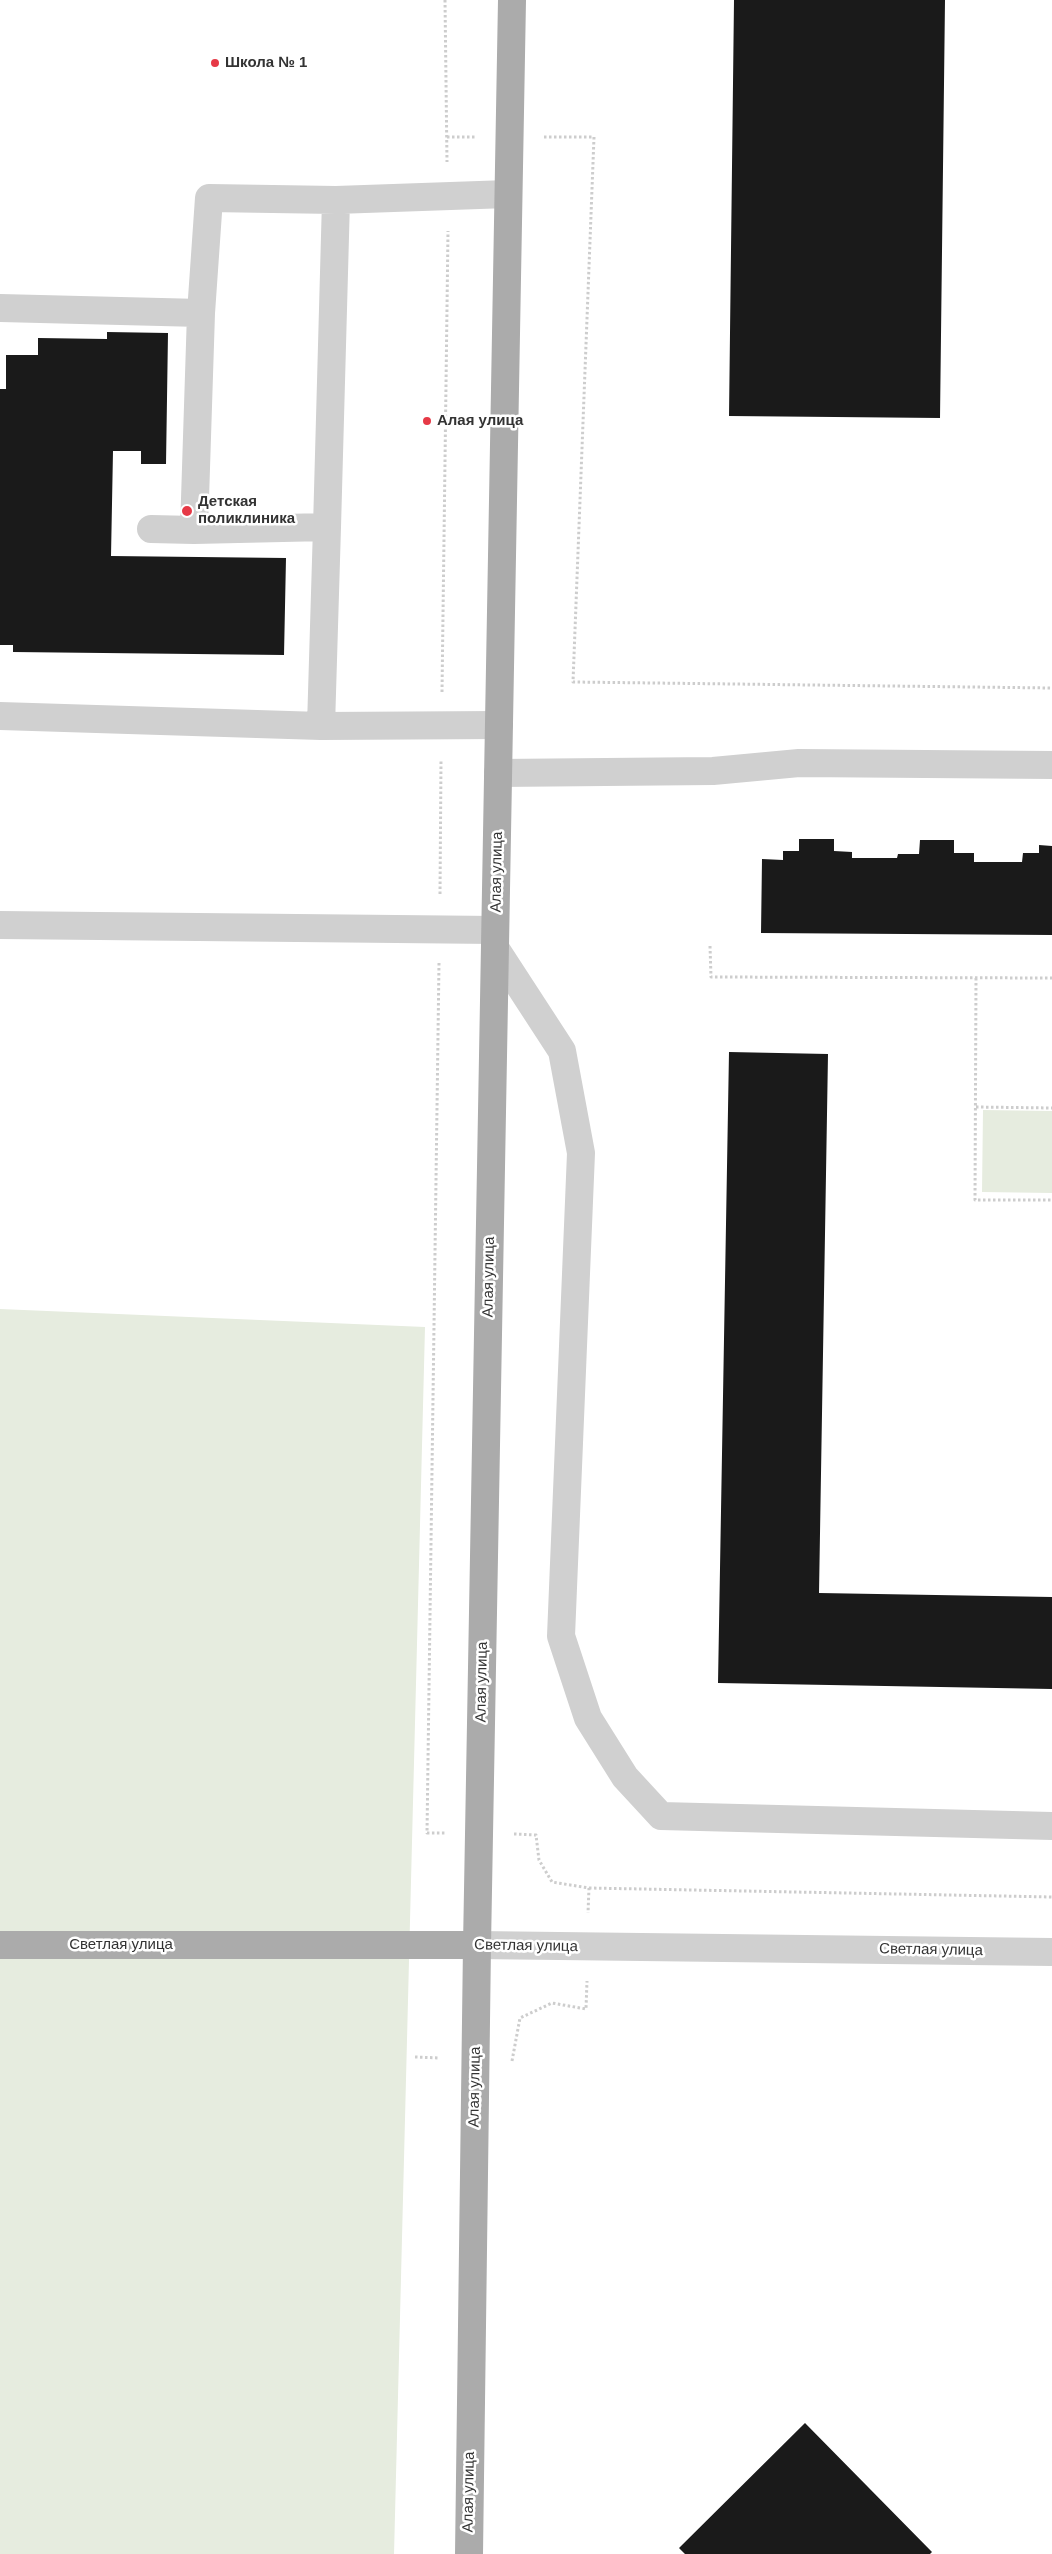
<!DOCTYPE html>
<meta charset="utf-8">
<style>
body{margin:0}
canvas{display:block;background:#fff}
</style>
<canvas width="1052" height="2554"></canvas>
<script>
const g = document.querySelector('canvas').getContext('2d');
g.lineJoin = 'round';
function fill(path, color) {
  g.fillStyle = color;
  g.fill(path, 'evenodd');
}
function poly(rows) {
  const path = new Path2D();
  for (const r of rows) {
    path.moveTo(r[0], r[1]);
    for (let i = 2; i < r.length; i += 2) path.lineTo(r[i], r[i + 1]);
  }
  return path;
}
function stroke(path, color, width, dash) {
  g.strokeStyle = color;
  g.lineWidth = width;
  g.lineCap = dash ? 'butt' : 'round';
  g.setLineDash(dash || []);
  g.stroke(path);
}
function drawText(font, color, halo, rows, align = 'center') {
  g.font = font + ' Arial,sans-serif';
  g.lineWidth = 5;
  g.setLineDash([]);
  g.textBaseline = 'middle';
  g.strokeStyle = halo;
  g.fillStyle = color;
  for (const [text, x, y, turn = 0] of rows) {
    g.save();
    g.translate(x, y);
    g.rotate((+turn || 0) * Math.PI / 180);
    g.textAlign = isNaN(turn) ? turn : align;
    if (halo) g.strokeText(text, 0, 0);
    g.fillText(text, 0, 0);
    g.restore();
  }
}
const green = poly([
 [983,1110,1052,1111,1052,1193,982,1192],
 [0,1309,425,1327,394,2554,0,2554]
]);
const building = poly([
 [734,0,945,0,940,418,729,416],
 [107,332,168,333,166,464,141,464,141,451,113,451,111,556,286,558,284,655,13,652,13,645,0,645,0,389,6,389,6,355,38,355,38,338,107,339],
 [799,839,834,839,834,851,852,852,852,858,897,858,898,854,919,854,920,840,954,840,954,853,974,853,974,862,1022,862,1023,853,1039,853,1039,845,1052,846,1052,935,761,933,762,859,783,860,783,851,799,851],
 [729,1052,828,1054,819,1593,1052,1597,1052,1689,718,1683],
 [805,2423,932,2552,930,2554,685,2554,679,2548]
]);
const path = poly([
 [445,0,447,162],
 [447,137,475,137],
 [544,137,594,137,573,682,1052,688],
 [442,692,448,231],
 [440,894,441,761],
 [710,946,711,977,1052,978],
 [439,963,427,1833,445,1833],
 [976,978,975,1200,1052,1200],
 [976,1107,1052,1108],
 [514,1834,536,1835,539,1860,552,1882,589,1888,588,1913],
 [589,1888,1052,1897],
 [415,2057,440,2058],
 [512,2061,520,2018,552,2003,586,2009,587,1981]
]);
const minor = poly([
 [0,308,201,313],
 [327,527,336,200],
 [151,529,194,530],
 [0,716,321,726,327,527,194,530,201,313,209,198,336,200,508,194],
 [321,726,499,725],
 [498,773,713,771,799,763,1052,765],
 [0,925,495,930],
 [495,948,562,1051,581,1153,561,1636,588,1718,625,1777,661,1816,1052,1826],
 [477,1945,1052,1952]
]);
const major = poly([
 [0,1945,477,1945],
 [469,2554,477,1945,512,0]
]);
const markers = [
 [215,63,5,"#e63946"],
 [427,421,5,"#e63946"],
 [187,511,6,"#e63946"]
];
const poiNames = [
 ["Школа № 1",225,63],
 ["Алая улица",437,421],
 ["Детская",198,502],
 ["поликлиника",198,519]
];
const streetNames = [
 ["Алая улица",497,872,-89],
 ["Алая улица",489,1277,-89],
 ["Алая улица",482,1682,-89],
 ["Светлая улица",121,1945],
 ["Светлая улица",526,1946,1],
 ["Светлая улица",931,1950,1],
 ["Алая улица",475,2087,-89],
 ["Алая улица",469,2492,-89]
];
fill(green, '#e6ecdf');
fill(building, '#1a1a1a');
stroke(path, '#cdcdcd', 3, [2.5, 2.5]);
stroke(minor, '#d0d0d0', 28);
stroke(major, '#ababab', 28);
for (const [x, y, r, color] of markers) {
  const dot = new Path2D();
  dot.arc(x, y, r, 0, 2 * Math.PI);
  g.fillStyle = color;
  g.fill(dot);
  stroke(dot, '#fff', 2);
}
drawText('bold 15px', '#333', '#fff', poiNames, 'left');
drawText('15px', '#333', '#fff', streetNames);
</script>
